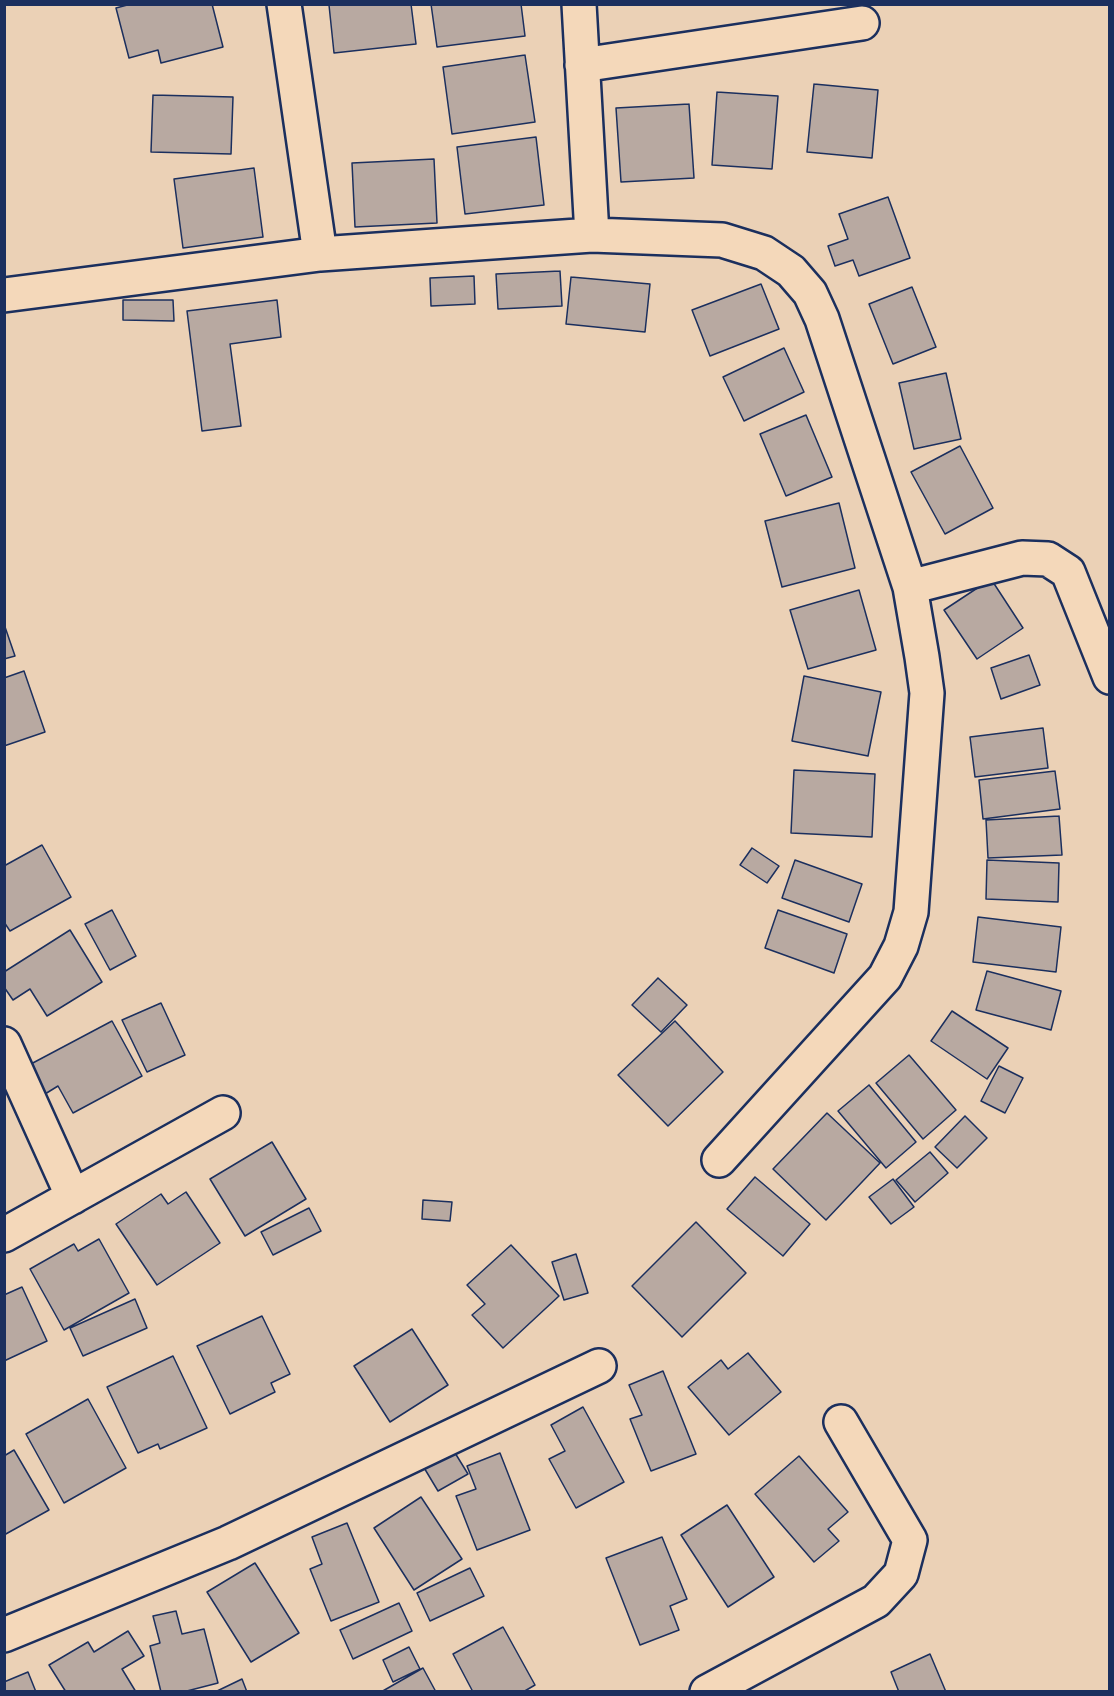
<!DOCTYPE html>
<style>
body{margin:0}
#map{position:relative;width:1114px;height:1696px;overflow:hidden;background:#ebd1b6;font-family:"Indie Flower",sans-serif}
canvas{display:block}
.frame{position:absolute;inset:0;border:6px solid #1b2f5e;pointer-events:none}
</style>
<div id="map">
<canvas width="1114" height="1696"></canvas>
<div class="frame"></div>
</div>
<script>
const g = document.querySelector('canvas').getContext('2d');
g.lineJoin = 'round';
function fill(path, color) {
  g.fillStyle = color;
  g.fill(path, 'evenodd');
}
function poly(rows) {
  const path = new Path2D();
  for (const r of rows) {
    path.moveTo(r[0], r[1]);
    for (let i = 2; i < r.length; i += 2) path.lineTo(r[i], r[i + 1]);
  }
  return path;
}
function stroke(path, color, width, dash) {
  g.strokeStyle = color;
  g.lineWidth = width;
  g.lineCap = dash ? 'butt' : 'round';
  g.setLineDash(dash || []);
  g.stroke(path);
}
const building = poly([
 [131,4,212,4,223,47,161,63,158,50,129,58,116,8,131,4],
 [411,4,416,44,334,53,329,5,411,4],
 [431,4,521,4,525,36,437,47,431,4],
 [525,55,535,122,452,134,443,67,525,55],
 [814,84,878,90,872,158,807,152,814,84],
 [717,92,778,96,772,169,712,165,717,92],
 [153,95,233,97,231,154,151,152,153,95],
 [689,104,694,178,621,182,616,108,689,104],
 [536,137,544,205,465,214,457,147,536,137],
 [434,159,437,223,355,227,352,163,434,159],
 [254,168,263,237,183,248,174,179,254,168],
 [888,197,910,258,859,276,853,260,835,266,828,246,848,239,839,214,888,197],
 [560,271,562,306,498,309,496,274,560,271],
 [474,276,475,304,431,306,430,278,474,276],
 [571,277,650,284,645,332,566,324,571,277],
 [761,284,779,329,710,356,692,310,761,284],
 [912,287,936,347,893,364,869,304,912,287],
 [123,300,173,300,174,321,123,320,123,300],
 [277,300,281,337,230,344,241,426,202,431,187,311,277,300],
 [784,348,804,392,744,421,723,377,784,348],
 [946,373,961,439,914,449,899,383,946,373],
 [806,415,832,477,786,496,760,434,806,415],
 [960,446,993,508,945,534,911,472,960,446],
 [839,503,855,568,782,587,765,521,839,503],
 [991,579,1023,628,977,659,944,610,991,579],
 [859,590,876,650,808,669,790,610,859,590],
 [4,624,15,656,4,659,4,624],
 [1029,655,1040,685,1001,699,991,668,1029,655],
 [24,671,45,732,4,746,4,678,24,671],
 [804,676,881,692,868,756,792,741,804,676],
 [1043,728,1048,768,975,777,970,737,1043,728],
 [794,770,875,774,872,837,791,833,794,770],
 [1055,771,1060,809,983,819,979,780,1055,771],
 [1059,816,1062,855,988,858,986,820,1059,816],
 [42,845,71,897,10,931,4,922,4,866,42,845],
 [752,848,779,866,767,883,740,865,752,848],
 [795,860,862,884,849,922,782,898,795,860],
 [987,860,1059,863,1058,902,986,899,987,860],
 [112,910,136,956,110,970,85,924,112,910],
 [778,910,847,934,834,973,765,948,778,910],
 [978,917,1061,927,1056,972,973,962,978,917],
 [70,930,102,982,47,1016,30,989,13,1000,4,987,4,972,70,930],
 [987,971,1061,991,1051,1030,976,1010,987,971],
 [658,978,687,1005,661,1032,632,1005,658,978],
 [161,1003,185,1055,147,1072,122,1020,161,1003],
 [952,1011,1008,1048,987,1079,931,1041,952,1011],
 [112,1021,142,1076,73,1113,58,1086,45,1094,29,1065,112,1021],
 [675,1021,723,1072,668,1126,618,1075,675,1021],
 [909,1055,956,1110,923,1139,876,1083,909,1055],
 [999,1066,1023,1078,1005,1113,981,1101,999,1066],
 [869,1085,916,1142,886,1168,838,1111,869,1085],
 [827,1113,880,1163,826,1220,773,1169,827,1113],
 [965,1116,987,1138,957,1168,935,1147,965,1116],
 [272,1142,306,1199,245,1236,210,1179,272,1142],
 [930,1152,948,1173,915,1202,896,1180,930,1152],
 [755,1177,810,1224,783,1256,727,1209,755,1177],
 [893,1179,914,1207,891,1224,869,1197,893,1179],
 [186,1192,220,1243,157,1285,116,1224,161,1194,168,1204,186,1192],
 [423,1200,452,1202,450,1221,422,1219,423,1200],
 [309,1208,321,1231,273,1255,261,1232,309,1208],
 [696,1222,746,1273,682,1337,632,1286,696,1222],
 [99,1239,129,1293,64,1330,30,1269,74,1244,78,1251,99,1239],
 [511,1245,559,1296,503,1348,472,1315,485,1304,467,1285,511,1245],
 [576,1254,588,1293,564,1300,552,1262,576,1254],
 [22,1287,47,1341,4,1361,4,1295,22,1287],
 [135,1299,147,1328,83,1356,70,1328,135,1299],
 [262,1316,290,1374,271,1383,275,1392,230,1414,197,1346,262,1316],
 [412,1329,448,1385,390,1422,354,1366,412,1329],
 [748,1353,781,1392,729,1435,688,1387,721,1360,728,1369,748,1353],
 [173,1356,207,1428,160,1449,158,1444,138,1453,107,1387,173,1356],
 [663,1371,696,1454,651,1471,630,1419,642,1415,629,1385,663,1371],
 [88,1399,126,1468,64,1503,26,1434,88,1399],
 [583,1407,624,1482,576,1508,549,1459,565,1451,551,1425,583,1407],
 [452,1448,468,1474,438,1491,423,1466,452,1448],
 [14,1450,49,1510,4,1535,4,1456,14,1450],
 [500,1453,530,1530,477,1550,456,1496,476,1489,467,1466,500,1453],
 [799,1456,848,1512,828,1529,839,1541,814,1562,755,1494,799,1456],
 [421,1497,462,1559,414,1590,374,1528,421,1497],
 [727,1505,774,1577,728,1607,681,1535,727,1505],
 [347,1523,379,1602,331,1621,310,1569,322,1564,312,1537,347,1523],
 [662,1537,687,1599,670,1606,679,1630,640,1645,606,1558,662,1537],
 [255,1563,299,1633,251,1662,207,1592,255,1563],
 [470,1568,484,1596,430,1621,417,1593,470,1568],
 [399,1603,412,1631,353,1659,340,1630,399,1603],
 [176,1611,182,1634,204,1629,218,1683,183,1692,161,1692,150,1646,160,1643,153,1616,176,1611],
 [503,1627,535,1685,523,1692,473,1692,453,1654,503,1627],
 [128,1631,144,1656,122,1669,136,1692,66,1692,49,1665,88,1642,94,1652,128,1631],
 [409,1647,420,1669,393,1682,383,1660,409,1647],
 [930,1654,946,1692,899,1692,891,1672,930,1654],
 [423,1668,436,1692,381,1692,423,1668],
 [28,1672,36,1692,4,1692,4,1682,28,1672],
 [242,1679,247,1692,215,1692,242,1679]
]);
const minor = poly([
 [284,4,320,254],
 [579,4,592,235],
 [582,65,862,23],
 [4,295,320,254,592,235,722,240,764,253,791,271,810,293,822,319,910,587,922,657,927,693,911,912,901,946,885,977,719,1160],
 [910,587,1022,558,1048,559,1068,572,1110,677],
 [4,1044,73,1197],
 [4,1235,223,1113],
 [4,1635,228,1543,599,1366],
 [707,1692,876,1601,901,1574,910,1540,841,1422]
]);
fill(building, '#b8a9a1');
stroke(building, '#1b2f5e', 1.5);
stroke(minor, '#1b2f5e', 38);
stroke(minor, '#f4d8ba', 33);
</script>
